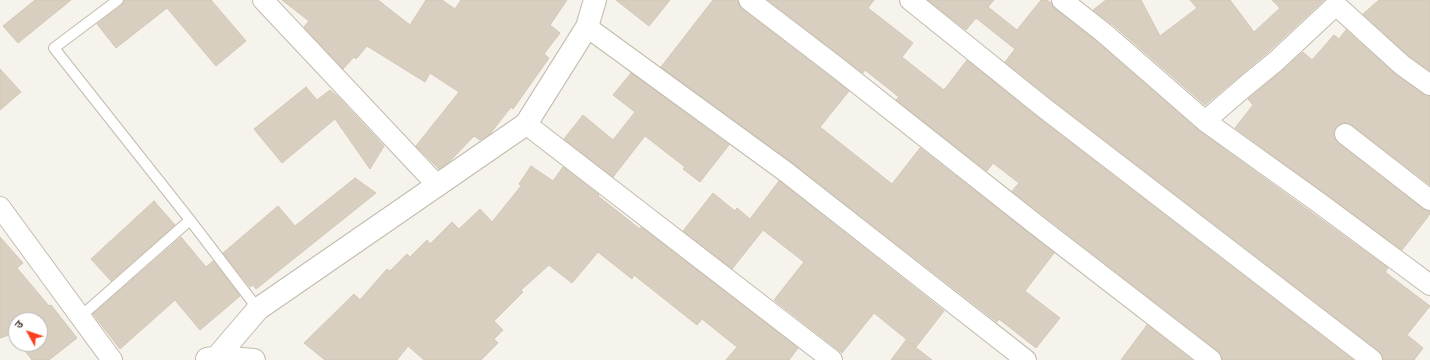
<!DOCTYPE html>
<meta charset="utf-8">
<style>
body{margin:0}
#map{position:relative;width:1430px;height:360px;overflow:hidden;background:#f6f3ec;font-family:"Fira Sans Condensed","Noto Sans Devanagari",sans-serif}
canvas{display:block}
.north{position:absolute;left:8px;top:312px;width:40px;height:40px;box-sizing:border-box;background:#fff;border:1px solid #b7b4b0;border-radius:50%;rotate:310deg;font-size:11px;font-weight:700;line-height:16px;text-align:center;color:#4b4439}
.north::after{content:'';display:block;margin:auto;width:14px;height:18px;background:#fc3f1d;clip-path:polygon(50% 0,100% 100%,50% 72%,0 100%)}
</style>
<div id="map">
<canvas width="1430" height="360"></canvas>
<div class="north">उ</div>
</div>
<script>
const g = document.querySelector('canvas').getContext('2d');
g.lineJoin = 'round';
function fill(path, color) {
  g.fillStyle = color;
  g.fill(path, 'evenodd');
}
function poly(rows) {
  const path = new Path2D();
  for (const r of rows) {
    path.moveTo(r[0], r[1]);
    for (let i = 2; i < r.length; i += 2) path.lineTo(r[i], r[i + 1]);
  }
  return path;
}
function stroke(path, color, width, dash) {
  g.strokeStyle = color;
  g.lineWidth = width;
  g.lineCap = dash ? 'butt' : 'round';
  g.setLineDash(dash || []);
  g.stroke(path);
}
const building = poly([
 [35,0,71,0,18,43,3,26,35,0],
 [124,0,211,0,246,41,216,66,167,8,116,48,97,24,122,5,124,0],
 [282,0,378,0,410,25,426,0,442,0,455,9,461,0,567,0,550,25,560,33,544,54,549,58,513,109,511,107,490,134,480,140,474,136,450,161,439,169,416,146,459,92,430,73,425,82,367,46,356,59,354,57,343,69,304,27,309,21,282,0],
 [616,0,670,0,649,26,616,0],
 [713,0,738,0,739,5,742,9,849,91,820,127,892,184,920,148,1054,253,1025,291,1060,318,1036,348,999,319,997,322,793,163,661,67,713,0],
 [768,0,874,0,868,8,913,43,902,57,940,87,944,90,967,60,1036,116,1353,360,1222,360,1221,355,1218,351,1012,191,1019,183,993,163,987,171,896,100,899,97,865,70,863,73,768,0],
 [928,0,994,0,988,7,1017,30,1041,0,1047,0,1051,3,1055,9,1097,42,1198,130,1388,268,1385,272,1430,306,1407,335,1423,348,1414,360,1383,360,1382,355,1379,351,1050,98,1005,62,1015,49,976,18,966,30,928,0],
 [1106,0,1141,0,1160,36,1197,8,1190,0,1230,0,1254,32,1280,8,1272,0,1324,0,1267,53,1205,105,1112,24,1093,10,1106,0],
 [1379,0,1430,0,1430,71,1409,56,1363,14,1379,0],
 [1346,30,1395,74,1423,94,1430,96,1430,185,1352,125,1346,123,1340,124,1336,127,1334,132,1334,138,1338,143,1423,209,1430,211,1430,214,1402,250,1235,128,1253,105,1248,99,1282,71,1303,52,1312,60,1334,35,1339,39,1346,30],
 [0,69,21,92,0,110,0,69],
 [631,73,729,145,700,182,683,169,685,167,645,136,613,177,564,139,583,115,613,140,635,112,613,95,631,73],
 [306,87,317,100,330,90,338,97,384,146,370,169,335,119,282,163,254,129,306,87],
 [531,166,553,181,563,167,599,195,598,196,640,229,641,227,798,348,789,360,726,360,737,347,702,319,697,325,634,275,632,279,598,252,572,283,549,265,521,290,523,292,494,321,503,330,494,339,498,343,481,360,424,360,408,346,397,360,325,360,304,343,354,294,360,300,387,269,390,271,407,254,410,257,427,240,430,244,452,222,459,229,480,209,492,222,521,186,519,184,531,166],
 [355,178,376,193,256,289,253,285,250,287,223,253,278,206,295,226,355,178],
 [779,181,944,311,916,347,874,313,842,353,774,300,804,262,763,230,732,269,683,231,713,193,735,211,737,208,750,219,779,181],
 [154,201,175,225,111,281,91,259,154,201],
 [0,237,23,263,17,268,49,306,51,305,77,338,49,360,32,360,20,344,40,344,40,320,16,320,16,339,12,334,0,338,0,237],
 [181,237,206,267,213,261,240,296,200,330,175,300,120,349,93,314,181,237],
 [1147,325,1192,360,1121,360,1147,325],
 [906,340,932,360,891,360,906,340]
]);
const service = poly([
 [118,0,54,48,190,220,258,309],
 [80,317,190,220]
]);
const minor = poly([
 [263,0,437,185],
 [749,0,834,65,1034,223,1211,360],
 [910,0,1043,107,1372,360],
 [1062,0,1104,33,1205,121,1318,202,1430,285],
 [587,27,786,172,1026,360],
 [1205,121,1248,84,1275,62,1336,5,1402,65,1430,85],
 [526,124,832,360],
 [1345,134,1430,200],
 [0,207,112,360]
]);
const tertiary = poly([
 [217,357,258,309,526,124,587,27,595,0],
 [207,359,217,357,254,360]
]);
fill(building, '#d8cfc1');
stroke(building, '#d3c7b4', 1);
stroke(service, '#c2bbae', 12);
stroke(minor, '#c2bbae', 22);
stroke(tertiary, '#c2bbae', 24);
stroke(service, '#fff', 10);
stroke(minor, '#fff', 20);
stroke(tertiary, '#fff', 22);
</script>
